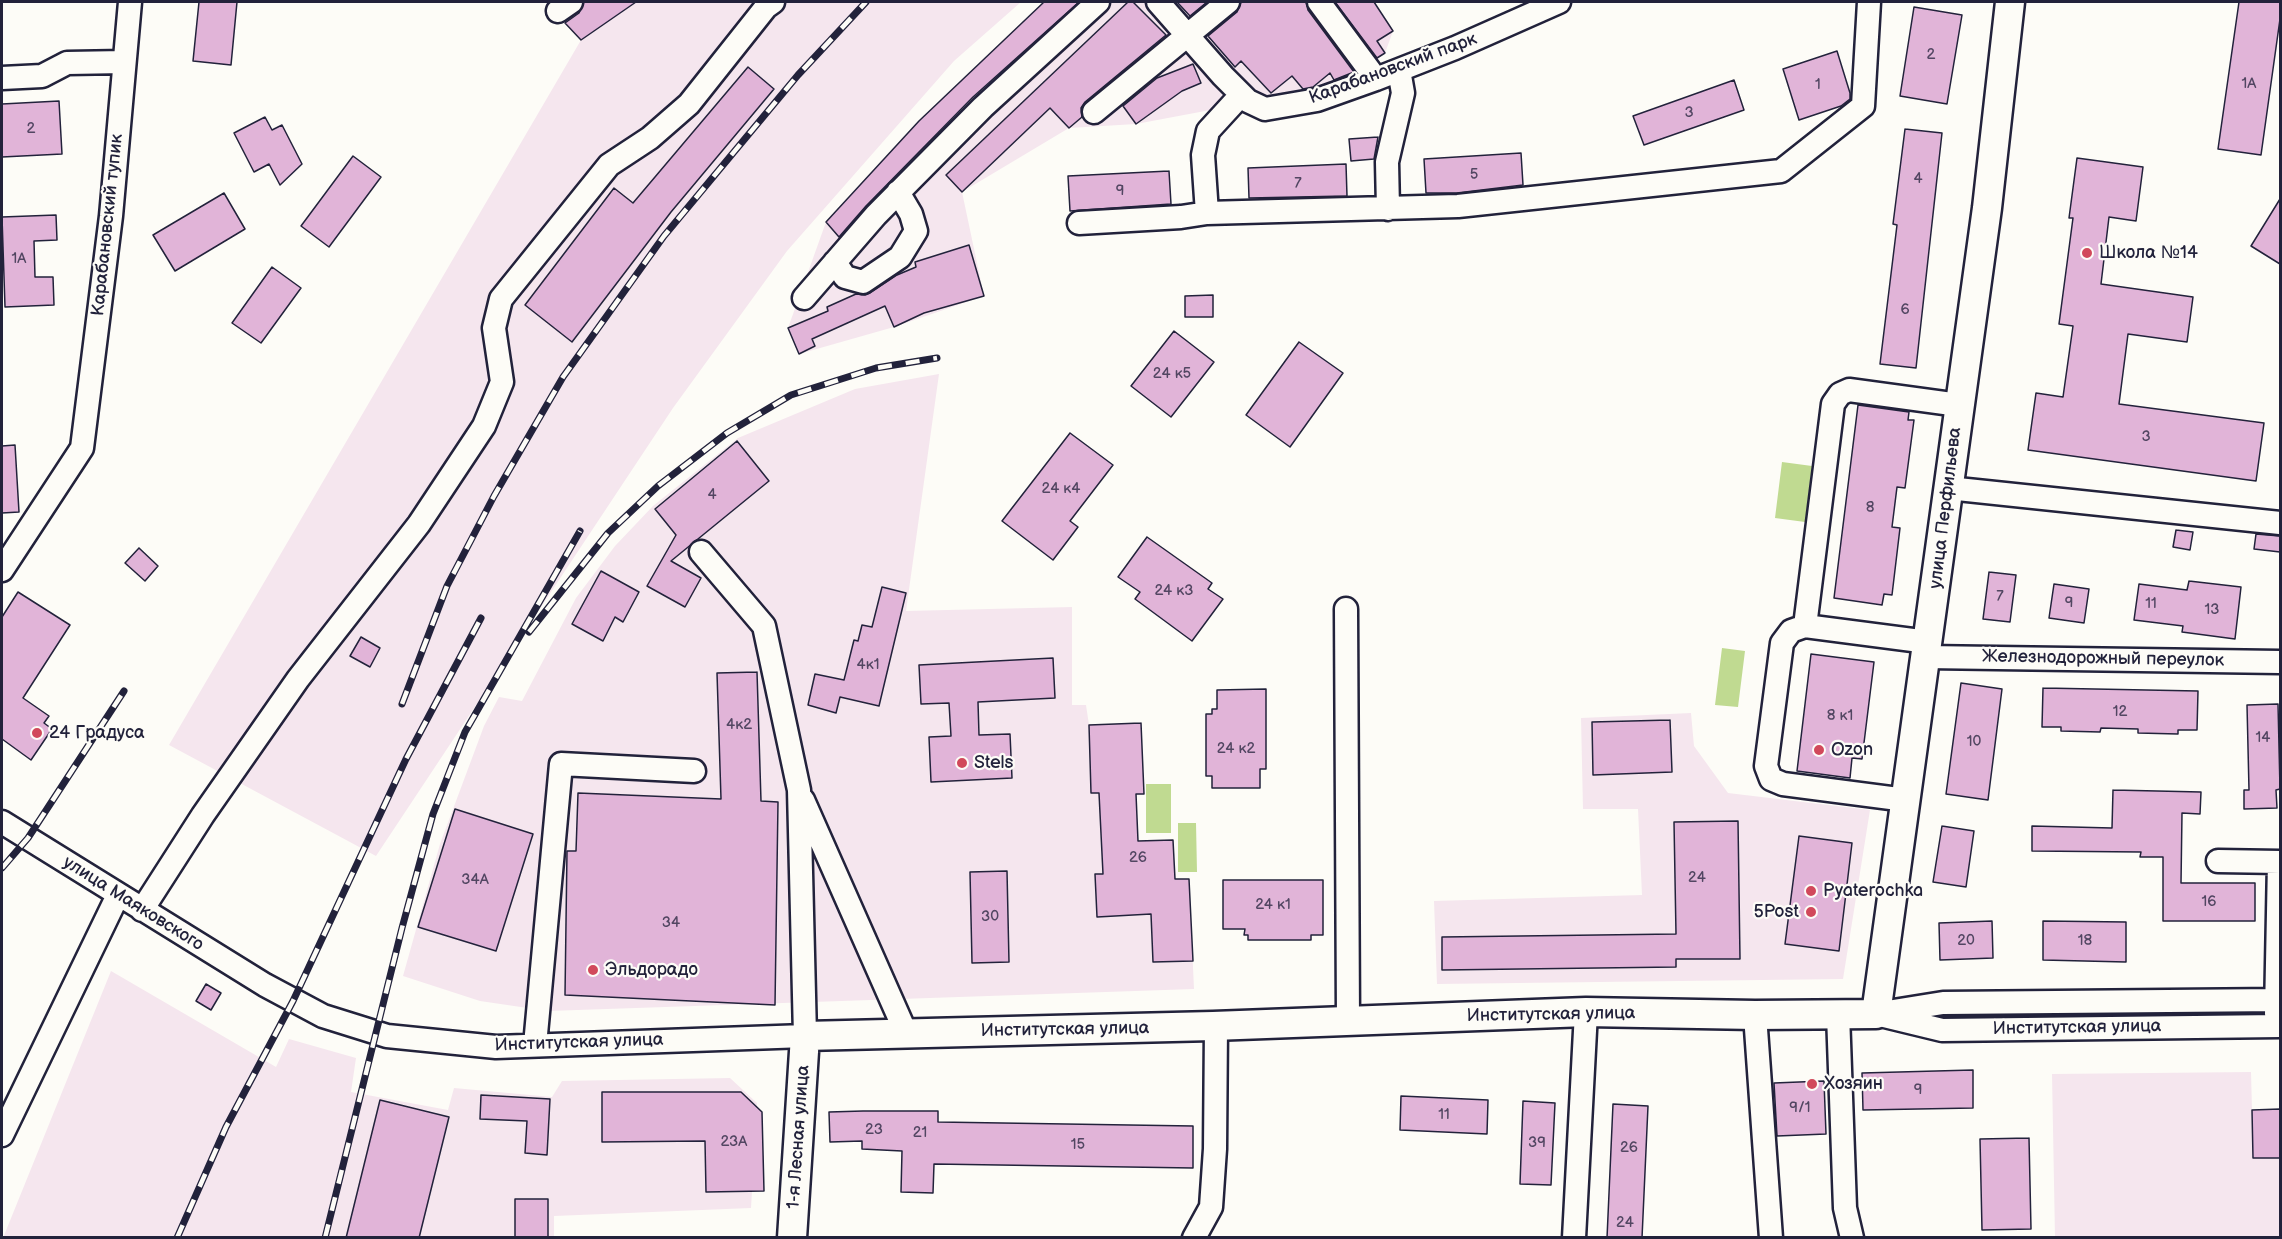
<!DOCTYPE html>
<meta charset="utf-8">
<style>
body{margin:0}
#map{position:relative;width:2282px;height:1239px;overflow:hidden;background:#fdfcf7;font-family:"Balsamiq Sans",sans-serif}
canvas{display:block}
.frame{position:absolute;inset:0;border:3px solid #22223b;pointer-events:none}
</style>
<div id="map">
<canvas width="2282" height="1239"></canvas>
<div class="frame"></div>
</div>
<script>
const g = document.querySelector('canvas').getContext('2d');
g.lineJoin = 'round';
function fill(path, color) {
  g.fillStyle = color;
  g.fill(path, 'evenodd');
}
function poly(rows) {
  const path = new Path2D();
  for (const r of rows) {
    path.moveTo(r[0], r[1]);
    for (let i = 2; i < r.length; i += 2) path.lineTo(r[i], r[i + 1]);
  }
  return path;
}
function stroke(path, color, width, dash) {
  g.strokeStyle = color;
  g.lineWidth = width;
  g.lineCap = dash ? 'butt' : 'round';
  g.setLineDash(dash || []);
  g.stroke(path);
}
function drawText(font, color, halo, rows, align = 'center') {
  g.font = font + ' "Balsamiq Sans",sans-serif';
  g.lineWidth = 4.5;
  g.setLineDash([]);
  g.textBaseline = 'middle';
  g.strokeStyle = halo;
  g.fillStyle = color;
  for (const [text, x, y, turn = 0] of rows) {
    g.save();
    g.translate(x, y);
    g.rotate((+turn || 0) * Math.PI / 180);
    g.textAlign = isNaN(turn) ? turn : align;
    if (halo) g.strokeText(text, 0, 0);
    g.fillText(text, 0, 0);
    g.restore();
  }
}
const built = poly([
 [549,2,1021,2,954,61,787,251,673,408,376,856,169,745,581,40,562,20],
 [1044,2,1374,2,1393,31,1385,53,1356,77,1338,86,1136,124,1069,128,962,192,984,296,894,327,799,354,788,328,826,222,919,121],
 [939,374,906,611,1072,607,1072,705,1086,705,1089,725,1141,723,1144,794,1136,795,1138,841,1173,840,1175,879,1189,879,1194,989,548,1011,480,1001,403,976,440,844,484,726,499,697,522,701,576,598,615,546,653,506,738,438,855,389],
 [1691,713,1694,746,1728,793,1870,810,1843,979,1437,984,1434,901,1642,895,1638,809,1583,809,1581,718],
 [111,971,276,1067,289,1039,356,1058,351,1092,448,1110,454,1088,552,1097,562,1081,730,1078,757,1103,751,1208,554,1216,554,1238,3,1238],
 [2251,1072,2252,1110,2280,1109,2280,1237,2055,1237,2052,1074]
]);
const green = poly([
 [1782,462,1812,466,1805,522,1775,518],
 [1722,648,1745,651,1738,707,1715,705],
 [1146,784,1171,784,1171,833,1146,833],
 [1178,823,1196,823,1197,872,1178,872]
]);
const building = poly([
 [199,2,237,2,231,65,193,61,199,2],
 [584,2,636,2,581,40,565,23,579,13,584,2],
 [1044,2,1079,2,973,97,866,206,839,237,826,222,919,121,1044,2],
 [1128,2,1133,2,1166,35,1085,102,1081,108,1082,117,1069,128,1050,108,962,192,946,175,1128,2],
 [1177,2,1207,2,1190,16,1177,2],
 [1241,2,1306,2,1308,10,1354,72,1334,80,1330,73,1313,87,1303,89,1292,76,1271,93,1241,61,1235,67,1208,36,1237,12,1241,2],
 [1335,2,1374,2,1393,31,1377,41,1385,53,1377,58,1335,2],
 [2239,2,2280,2,2280,19,2261,155,2218,149,2239,2],
 [1914,7,1962,15,1947,104,1900,96,1914,7],
 [1837,51,1850,93,1850,99,1841,106,1799,120,1783,69,1837,51],
 [1193,64,1201,83,1182,91,1136,124,1123,106,1157,78,1193,64],
 [748,67,774,89,671,212,572,342,525,305,614,188,633,203,748,67],
 [1734,80,1744,110,1644,145,1633,116,1734,80],
 [59,101,62,154,2,157,2,104,59,101],
 [265,117,272,130,282,125,302,164,280,185,269,164,254,172,234,133,265,117],
 [1905,129,1942,133,1916,368,1880,364,1897,225,1893,224,1905,129],
 [1378,137,1374,159,1351,161,1349,139,1378,137],
 [1521,153,1523,185,1457,193,1426,193,1424,159,1521,153],
 [353,156,381,177,329,247,301,226,353,156],
 [2077,158,2143,167,2136,221,2109,217,2101,284,2193,297,2187,342,2128,334,2119,404,2264,423,2256,481,2028,450,2036,393,2063,397,2073,326,2059,324,2073,218,2069,218,2077,158],
 [1346,164,1347,196,1249,198,1248,168,1346,164],
 [1169,171,1171,204,1070,211,1068,176,1169,171],
 [224,193,245,229,175,271,153,235,224,193],
 [2280,199,2280,264,2251,246,2280,199],
 [56,215,57,240,34,241,35,277,53,277,54,305,5,307,2,217,56,215],
 [969,245,984,296,924,313,894,327,885,306,812,339,815,346,799,354,788,328,828,311,827,307,856,294,865,295,870,293,897,275,916,267,915,262,969,245],
 [272,267,301,288,261,343,232,323,272,267],
 [1213,295,1213,317,1185,317,1185,296,1213,295],
 [1174,331,1214,362,1171,417,1131,386,1174,331],
 [1299,342,1343,373,1290,447,1246,415,1299,342],
 [1858,405,1909,412,1908,420,1914,420,1905,488,1897,487,1892,527,1900,528,1892,595,1884,594,1882,605,1834,598,1858,405],
 [1070,433,1113,465,1070,521,1078,527,1053,560,1002,521,1070,433],
 [737,441,769,481,671,561,701,578,685,607,647,586,676,535,655,509,737,441],
 [15,445,19,512,2,513,2,446,15,445],
 [2176,530,2193,532,2190,550,2173,547,2176,530],
 [2256,534,2280,536,2280,552,2254,549,2256,534],
 [1147,537,1212,583,1208,589,1223,599,1192,641,1135,599,1140,592,1118,577,1147,537],
 [139,548,158,566,145,581,125,563,139,548],
 [601,571,639,592,623,622,615,617,603,641,572,624,601,571],
 [1989,572,2016,575,2010,622,1983,619,1989,572],
 [2189,581,2241,587,2235,639,2182,632,2183,626,2134,620,2139,584,2187,590,2189,581],
 [2054,584,2089,589,2084,623,2049,618,2054,584],
 [882,587,906,593,879,706,840,697,836,713,808,705,815,674,844,680,854,640,858,641,862,625,872,627,882,587],
 [18,592,70,625,23,698,49,716,44,723,52,729,31,760,2,739,2,617,18,592],
 [361,637,380,648,370,667,350,656,361,637],
 [1811,654,1874,662,1862,759,1852,758,1850,778,1797,771,1811,654],
 [1053,658,1055,698,978,702,979,735,1010,734,1012,778,931,782,929,737,951,736,949,703,921,704,919,665,1053,658],
 [757,672,761,801,778,802,775,1005,565,995,567,851,576,851,578,793,721,799,717,673,757,672],
 [1961,683,2002,689,1988,800,1946,794,1961,683],
 [2043,688,2198,691,2197,730,2178,730,2178,734,2138,733,2138,729,2101,728,2100,732,2061,731,2061,727,2042,727,2043,688],
 [1266,689,1266,769,1260,769,1260,788,1212,788,1212,776,1206,776,1206,714,1212,714,1212,709,1217,709,1217,690,1266,689],
 [2278,704,2280,789,2276,790,2277,808,2244,809,2244,790,2249,790,2247,705,2278,704],
 [1670,720,1672,772,1593,775,1592,722,1670,720],
 [1141,723,1144,794,1136,794,1138,841,1173,840,1175,879,1189,879,1193,961,1153,962,1151,914,1097,917,1095,874,1103,874,1099,793,1091,793,1089,725,1141,723],
 [2113,790,2201,792,2200,814,2182,813,2181,883,2255,883,2255,921,2163,921,2163,857,2140,857,2141,852,2032,851,2032,826,2112,828,2113,790],
 [455,809,533,834,496,951,418,927,455,809],
 [1738,821,1740,959,1676,959,1676,967,1442,970,1442,937,1676,934,1674,822,1738,821],
 [1942,826,1974,831,1966,887,1933,882,1942,826],
 [1799,836,1852,843,1839,951,1785,944,1799,836],
 [1007,871,1009,962,972,963,970,872,1007,871],
 [1223,880,1323,880,1323,935,1311,935,1311,940,1248,940,1248,935,1244,935,1245,929,1223,929,1223,880],
 [1992,921,1993,958,1940,960,1939,923,1992,921],
 [2043,921,2126,922,2126,962,2043,960,2043,921],
 [206,984,221,993,211,1010,196,1001,206,984],
 [1973,1070,1973,1108,1863,1110,1862,1073,1973,1070],
 [1824,1081,1826,1134,1777,1136,1774,1083,1824,1081],
 [602,1092,741,1092,762,1112,764,1191,706,1192,705,1141,602,1142,602,1092],
 [481,1095,550,1099,547,1155,525,1153,527,1121,480,1119,481,1095],
 [1401,1096,1488,1100,1487,1134,1400,1130,1401,1096],
 [380,1100,449,1117,419,1238,346,1238,380,1100],
 [1523,1101,1555,1103,1551,1185,1520,1184,1523,1101],
 [1613,1104,1648,1106,1642,1238,1607,1238,1613,1104],
 [2280,1109,2280,1158,2253,1158,2252,1110,2280,1109],
 [863,1111,938,1111,938,1122,1193,1126,1193,1168,934,1164,933,1193,901,1192,902,1151,862,1149,862,1141,830,1142,829,1112,863,1111],
 [2029,1138,2031,1229,1982,1230,1980,1139,2029,1138],
 [515,1199,548,1199,548,1238,515,1238,515,1199]
]);
const minor = poly([
 [1158,2,1223,76,1248,101,1265,109,1317,100,1376,79,1455,48,1559,2],
 [1319,2,1376,79],
 [558,11,571,2],
 [2,78,42,76,67,63,124,62],
 [1094,112,1228,2],
 [1388,209,1387,162,1403,93,1399,70],
 [1207,213,1203,155,1208,131,1241,95],
 [1079,223,1181,217,1207,213,1458,206,1781,171,1863,106,1869,2],
 [835,262,845,277,863,282,900,257,916,231,911,214,898,192],
 [804,298,876,215,983,107,1098,2],
 [1948,488,2280,523],
 [2,570,82,448,111,216,130,2],
 [1346,609,1348,1021],
 [1805,626,1833,404,1840,394,1849,390,1959,405],
 [1926,657,2280,662],
 [803,800,906,1033],
 [1906,800,1783,784,1771,779,1766,766,1782,643,1791,631,1805,626,1928,642],
 [2,822,265,985,323,1016,387,1036,496,1047,805,1036,799,790,764,626,701,552],
 [2218,861,2280,862],
 [142,910,203,815,298,679,419,524,484,426,502,382,494,328,501,299,609,165,650,138,689,104,766,7,773,2],
 [1887,1012,1943,1003,2280,1000],
 [1838,1014,1845,1208,1852,1238],
 [1876,1014,1942,1030,2280,1026],
 [2276,1014,2279,862],
 [1755,1015,1771,1238],
 [535,1045,561,764,694,771],
 [2,1135,118,895],
 [1194,1238,1211,1207,1215,1149,1216,1026],
 [1574,1238,1586,1012]
]);
const major = poly([
 [792,1238,805,1036,1213,1026,1586,1012,1755,1015,1876,1014,1987,208,2010,2]
]);
const rail = poly([
 [529,632,608,533,658,486,727,433,791,395,876,368,937,358],
 [402,704,447,586,494,496,563,377,664,236,798,75,866,2],
 [2,868,28,838,124,691],
 [177,1238,226,1127,293,1001,406,759,481,618],
 [325,1238,402,928,433,814,465,732,580,531]
]);
const markers = [
 [2087,253,6,"#d1495b"],
 [37,733,6,"#d1495b"],
 [1819,750,6,"#d1495b"],
 [962,763,6,"#d1495b"],
 [1811,891,6,"#d1495b"],
 [1811,912,6,"#d1495b"],
 [593,970,6,"#d1495b"],
 [1812,1084,6,"#d1495b"]
];
const numberNames = [
 ["2",1931,55],
 ["1А",2249,84],
 ["1",1818,85],
 ["3",1689,113],
 ["2",31,129],
 ["5",1474,175],
 ["4",1918,179],
 ["7",1298,184],
 ["9",1120,191],
 ["1А",19,259],
 ["6",1905,310],
 ["24 к5",1172,374],
 ["3",2146,437],
 ["24 к4",1061,489],
 ["4",712,495],
 ["8",1870,508],
 ["24 к3",1174,591],
 ["7",2000,597],
 ["9",2069,603],
 ["11",2151,604],
 ["13",2212,610],
 ["4к1",868,665],
 ["12",2120,712],
 ["8 к1",1840,716],
 ["4к2",739,725],
 ["14",2263,738],
 ["10",1974,742],
 ["24 к2",1236,749],
 ["26",1138,858],
 ["24",1697,878],
 ["34А",475,880],
 ["16",2209,902],
 ["24 к1",1273,905],
 ["30",990,917],
 ["34",671,923],
 ["20",1966,941],
 ["18",2085,941],
 ["9",1918,1090],
 ["9/1",1800,1108],
 ["11",1444,1115],
 ["23",874,1130],
 ["21",920,1133],
 ["23А",734,1142],
 ["39",1537,1143],
 ["15",1078,1145],
 ["26",1629,1148],
 ["24",1625,1223]
];
const streetNames = [
 ["Карабановский парк",1393,69,-20],
 ["Карабановский тупик",108,225,-84],
 ["улица Перфильева",1946,508,-83],
 ["Железнодорожный переулок",2103,659,1],
 ["улица Маяковского",133,904,32],
 ["Институтская улица",1551,1015,-1],
 ["Институтская улица",2077,1028,-1],
 ["Институтская улица",1065,1030,-1],
 ["Институтская улица",579,1043,-2],
 ["1-я Лесная улица",799,1137,-86]
];
const poiNames = [
 ["Школа №14",2099,253],
 ["24 Градуса",49,733],
 ["Ozon",1831,750],
 ["Stels",974,763],
 ["Pyaterochka",1823,891],
 ["5Post",1799,912,"right"],
 ["Эльдорадо",605,970],
 ["Хозяин",1824,1084]
];
fill(built, '#f5e6ee');
fill(green, '#c0da91');
fill(building, '#e1b4d8');
stroke(building, '#22223b', 1.5);
stroke(minor, '#22223b', 27);
stroke(major, '#22223b', 33);
stroke(minor, '#fdfcf7', 22);
stroke(major, '#fdfcf7', 28);
stroke(rail, '#22223b', 7);
stroke(rail, '#fdfcf7', 4.5, [14]);
for (const [x, y, r, color] of markers) {
  const dot = new Path2D();
  dot.arc(x, y, r, 0, 2 * Math.PI);
  g.fillStyle = color;
  g.fill(dot);
  stroke(dot, '#fdfcf7', 2);
}
drawText('15px', '#524662', null, numberNames);
drawText('18px', '#22223b', '#fdfcf7', streetNames);
drawText('18px', '#22223b', '#fdfcf7', poiNames, 'left');
</script>
